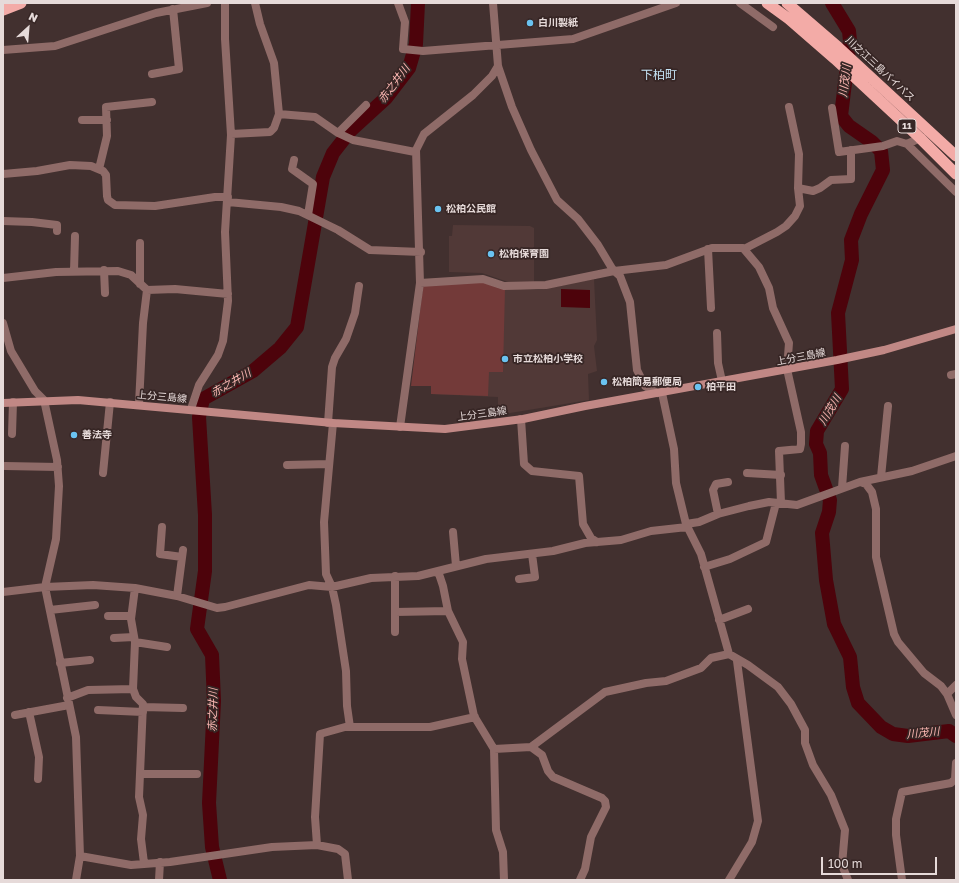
<!DOCTYPE html>
<meta charset="utf-8">
<style>
body{margin:0}
#map{position:relative;width:959px;height:883px;overflow:hidden;background:#42302f;font-family:"Golos Text",sans-serif}
canvas{display:block}
.frame{position:absolute;inset:0;border:4px solid #e6dad9;pointer-events:none}
.north{position:absolute;left:8px;top:8px;width:40px;height:40px;-webkit-text-stroke:3px #372625;paint-order:stroke;rotate:26deg;font-size:11px;font-weight:700;line-height:16px;text-align:center;color:#e6dad9}
.north::after{content:'';display:block;margin:auto;width:14px;height:18px;background:#e6dad9;clip-path:polygon(50% 0,100% 100%,50% 72%,0 100%)}
.scale{position:absolute;left:821px;top:857px;width:116px;height:18px;box-sizing:border-box;border:2px solid #e6dad9;border-top:0;padding-left:5px;font-size:12px;line-height:14px;white-space:nowrap;color:#e6dad9;-webkit-text-stroke:3px #372625;paint-order:stroke}
</style>
<div id="map">
<canvas width="959" height="883"></canvas>
<div class="frame"></div>
<div class="north">N</div>
<div class="scale">100 m</div>
</div>
<script>
const g = document.querySelector('canvas').getContext('2d');
g.lineJoin = 'round';
function fill(path, color) {
  g.fillStyle = color;
  g.fill(path, 'evenodd');
}
function poly(rows) {
  const path = new Path2D();
  for (const r of rows) {
    path.moveTo(r[0], r[1]);
    for (let i = 2; i < r.length; i += 2) path.lineTo(r[i], r[i + 1]);
  }
  return path;
}
function stroke(path, color, width, dash) {
  g.strokeStyle = color;
  g.lineWidth = width;
  g.lineCap = dash ? 'butt' : 'round';
  g.setLineDash(dash || []);
  g.stroke(path);
}
function drawText(font, color, halo, rows, align = 'center') {
  g.font = font + ' "Golos Text","Noto Sans JP",sans-serif';
  g.lineWidth = 3.5;
  g.setLineDash([]);
  g.textBaseline = 'middle';
  g.strokeStyle = halo;
  g.fillStyle = color;
  for (const [text, x, y, turn = 0] of rows) {
    g.save();
    g.translate(x, y);
    g.rotate((+turn || 0) * Math.PI / 180);
    g.textAlign = isNaN(turn) ? turn : align;
    if (halo) g.strokeText(text, 0, 0);
    g.fillText(text, 0, 0);
    g.restore();
  }
}
const built = poly([
 [453,225,530,226,534,228,534,283,511,283,482,273,449,272,449,236,452,236],
 [594,279,597,340,594,346,597,371,588,374,589,400,498,415,498,397,431,394,431,386,411,386,505,288,538,290]
]);
const green = poly([
 [481,282,505,288,503,372,489,372,488,396,431,394,431,386,411,386,423,287,426,285]
]);
const water = poly([
 [561,289,590,290,590,308,561,307]
]);
const river = poly([
 [832,3,849,31,850,41,841,116,849,126,872,142,881,151,883,170,861,214,851,240,852,260,838,313,842,389,817,431,816,444,820,453,821,475,830,500,829,512,822,533,826,580,834,624,850,657,853,687,858,703,881,727,893,734,908,736,949,731,956,736],
 [220,880,212,847,209,803,214,701,212,655,197,629,205,571,205,515,199,417,203,399,253,371,280,348,297,327,323,177,333,153,351,130,386,98,409,68,416,44,418,3]
]);
const minor = poly([
 [398,3,405,22,403,49,423,51,573,39,676,3],
 [493,3,498,66,512,107,531,150,557,200,578,219,598,245,613,270,620,276,630,302,637,370,645,386,657,393],
 [740,3,773,27],
 [3,50,55,46,156,13,207,3],
 [152,74,179,69,173,9],
 [789,107,799,154,798,188],
 [832,108,839,152,883,146,897,141,907,144],
 [279,114,315,117,338,133,353,140,415,152],
 [82,120,107,120],
 [338,133,366,105],
 [231,134,270,132,274,128,279,114,274,63,260,24,255,3],
 [920,138,907,144,956,192],
 [294,160,292,169,313,184,308,215],
 [99,169,107,136,106,107,152,102],
 [3,174,37,171,70,165,91,166,103,171,106,175,107,196,108,200,115,205,155,206,215,197,228,197],
 [228,202,281,207,299,211,338,230,370,250,421,252],
 [3,221,32,222,57,225,57,231],
 [140,243,140,284],
 [708,249,711,308],
 [744,249,777,232,786,226,795,216,800,206,798,188,813,191,820,188,831,180,851,179,851,150],
 [104,270,105,293],
 [74,271,75,236],
 [3,278,56,272,118,271,131,275,147,290,175,289,228,294],
 [420,283,483,279,504,286,546,285,614,271,666,265,712,248,743,248,759,267,769,288,773,308,789,343,787,369,801,432,801,444,800,449,779,451,781,503],
 [3,323,11,351,35,391,44,400,57,460,59,486,56,539,45,587,76,737,80,856,76,880],
 [717,333,718,363,722,381],
 [951,375,956,374],
 [662,393,674,449,676,483,686,524,701,554,729,654],
 [139,404,143,323,147,290],
 [191,409,199,385,218,355,223,341,228,301,225,232,231,135,225,39,225,3],
 [521,419,524,464,532,471,579,476,583,524,591,538,597,542],
 [328,423,332,367,335,358,346,339,355,313,359,286],
 [333,423,324,522,326,574,332,587,336,605,346,671,347,706,350,727],
 [400,427,420,283,416,150,424,134,473,95,492,76,498,66],
 [12,434,13,402],
 [287,465,329,464],
 [5,466,58,467],
 [103,473,110,402],
 [747,473,781,475],
 [881,477,888,406],
 [860,482,866,484,872,492,876,509,876,557,894,634,898,642,924,673,941,686,947,694,956,715],
 [842,488,845,446],
 [718,514,713,490,716,484,728,482],
 [686,524,699,522,718,514,749,506,769,502,797,505,860,482,912,471,956,456],
 [162,527,160,554,182,557],
 [453,532,456,566],
 [704,567,730,559,766,542,776,503],
 [435,572,439,574,443,586,448,611,463,642,462,659,474,716,494,749,496,830,503,852,504,880],
 [395,576,395,632],
 [519,579,535,577,532,554],
 [135,588,131,619,135,642,133,689,136,697,143,704,139,797,143,815,141,839,144,863],
 [3,592,45,587,93,585,135,588,177,596,217,608,225,607,309,585,332,587,371,578,418,576,486,559,553,551,585,543,621,540,651,531,687,527],
 [177,596,183,550],
 [50,610,95,605],
 [395,612,448,611],
 [108,616,131,616],
 [719,620,748,609],
 [114,638,134,637],
 [135,642,167,647],
 [60,663,90,660],
 [947,694,956,685],
 [67,698,88,690,133,689],
 [143,707,183,708],
 [98,710,143,712],
 [29,712,39,757,38,779],
 [15,715,69,705],
 [531,747,605,692,646,683,666,681,701,668,711,658,729,654,748,665,778,687,791,704,805,730,805,743,813,765,831,795,845,830,842,865,848,880],
 [494,749,531,747,542,755,548,771,553,777,602,798,605,801,606,807,591,837,585,869,580,880],
 [140,774,197,774],
 [317,845,315,817,320,734,345,727,430,727,475,717],
 [80,856,131,865,170,862,272,847,317,845,338,849,345,854,348,880],
 [159,880,160,862],
 [729,880,752,842,758,821,737,661],
 [902,880,896,835,896,819,902,792,951,783,955,779,956,763]
]);
const secondary = poly([
 [3,403,78,400,333,423,445,429,523,419,585,406,837,360,884,350,956,329]
]);
const trunk = poly([
 [767,3,789,19,835,59,920,138,956,174],
 [787,3,838,47,956,156],
 [3,10,21,3]
]);
const markers = [
 [530,23,4,"#6ac3f1"],
 [438,209,4,"#6ac3f1"],
 [491,254,4,"#6ac3f1"],
 [505,359,4,"#6ac3f1"],
 [604,382,4,"#6ac3f1"],
 [698,387,4,"#6ac3f1"],
 [74,435,4,"#6ac3f1"]
];
const shields = [
 [907,126,18]
];
const shieldNames = [
 ["11",907,126]
];
const poiNames = [
 ["白川製紙",538,23],
 ["松柏公民館",446,209],
 ["松柏保育園",499,254],
 ["市立松柏小学校",513,359],
 ["松柏簡易郵便局",612,382],
 ["柏平田",706,387],
 ["善法寺",82,435]
];
const streetNames = [
 ["川之江三島バイパス",880,69,43],
 ["上分三島線",801,357,-11],
 ["上分三島線",162,397,5],
 ["上分三島線",482,414,-8]
];
const waterNames = [
 ["川茂川",845,81,-83],
 ["赤之井川",394,84,-53],
 ["赤之井川",231,383,-30],
 ["川茂川",830,410,-59],
 ["赤之井川",213,710,-89],
 ["川茂川",923,733,-5]
];
const quarterNames = [
 ["下柏町",659,75]
];
fill(built, '#513937');
fill(green, '#733a39');
fill(water, '#4d030b');
stroke(river, '#4d030b', 14);
stroke(minor, '#8f6b68', 8);
stroke(secondary, '#c18885', 8);
stroke(trunk, '#f3aba7', 11);
for (const [x, y, r, color] of markers) {
  const dot = new Path2D();
  dot.arc(x, y, r, 0, 2 * Math.PI);
  g.fillStyle = color;
  g.fill(dot);
  stroke(dot, '#372625', 1.5);
}
for (const [x, y, w] of shields) {
  const box = new Path2D();
  box.roundRect(x - w / 2, y - 7, w, 14, 3);
  g.fillStyle = '#372625';
  g.fill(box);
  stroke(box, '#e6dad9', 1);
}
drawText('bold 9px', '#e6dad9', null, shieldNames);
drawText('bold 10px', '#e6dad9', '#372625', poiNames, 'left');
drawText('10px', '#e6dad9', '#372625', streetNames);
drawText('italic 11px', '#f9b5b0', '#372625', waterNames);
drawText('12px', '#c5e3f5', '#372625', quarterNames);
</script>
